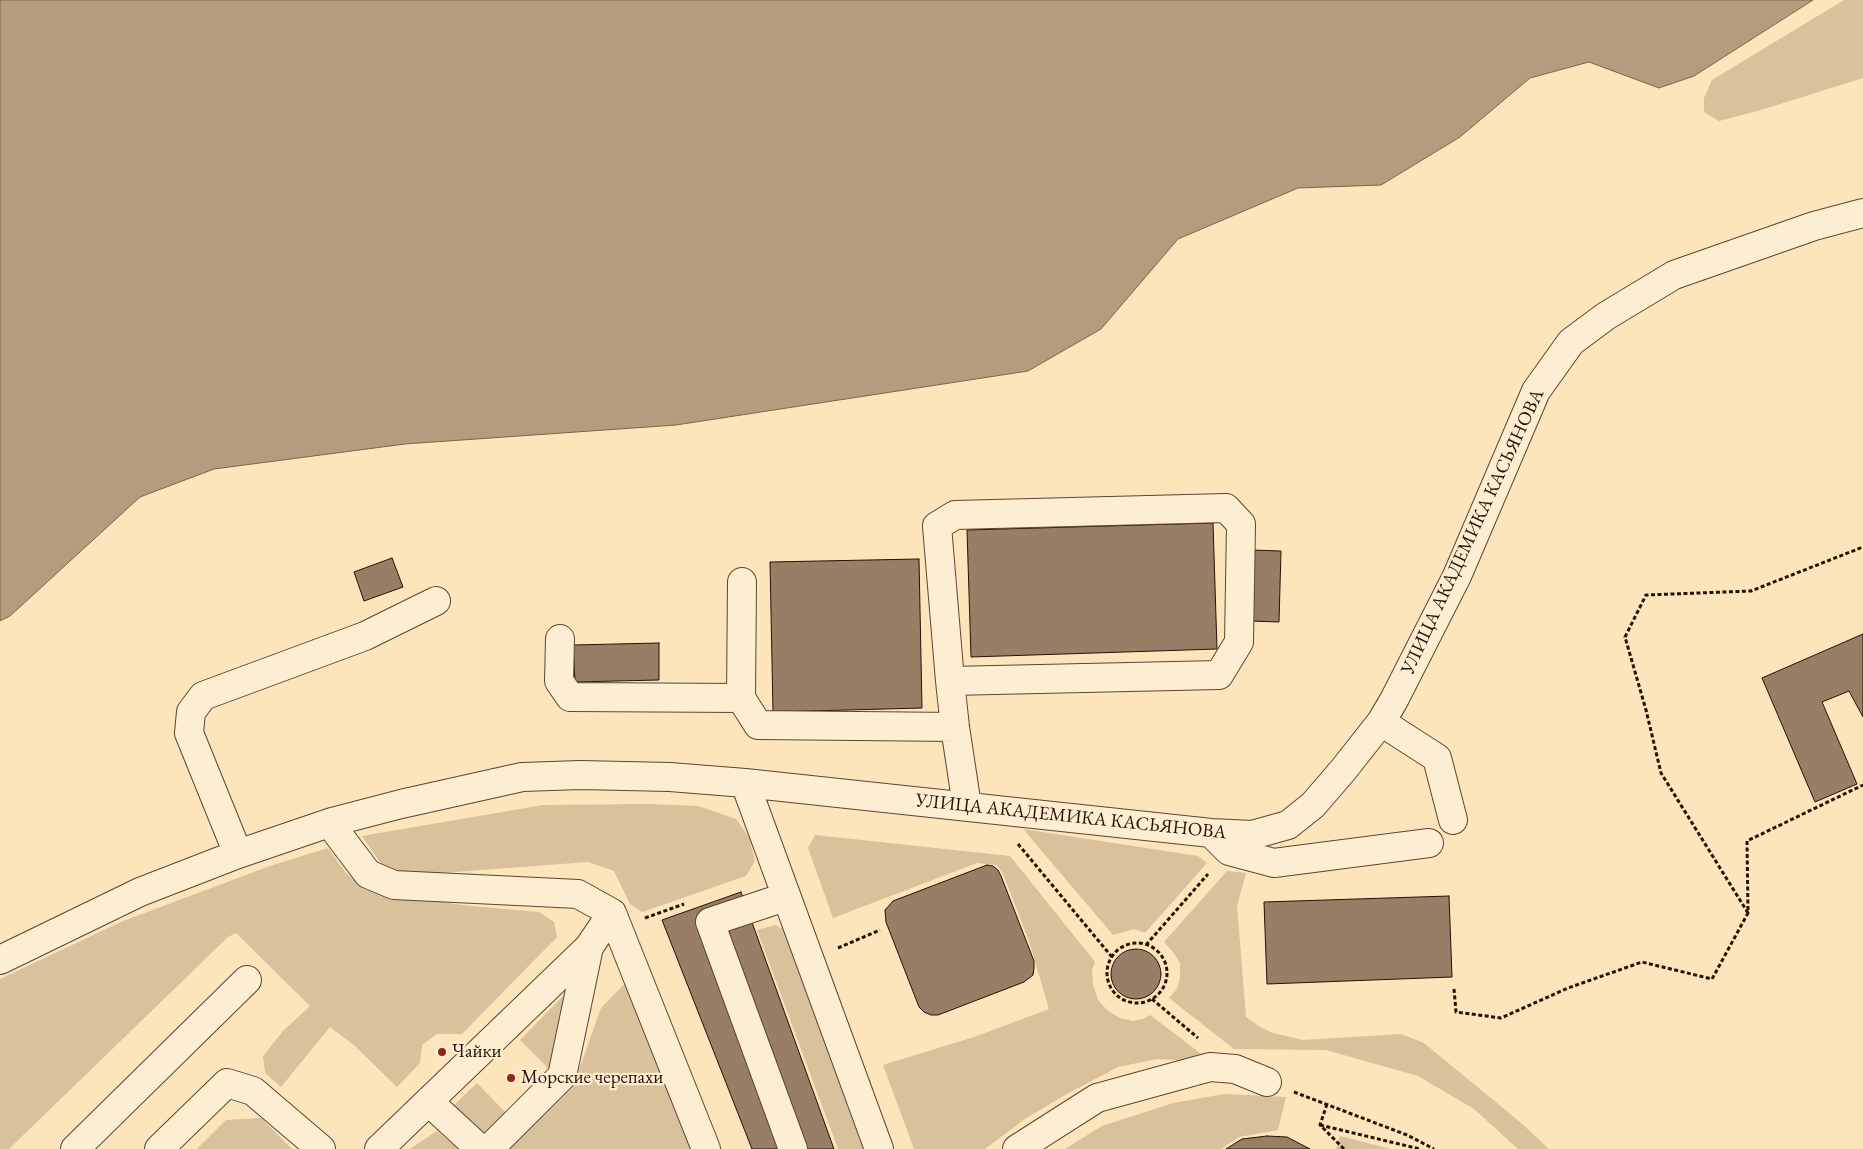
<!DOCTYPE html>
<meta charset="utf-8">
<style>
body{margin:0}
canvas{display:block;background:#fce5ba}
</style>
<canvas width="1863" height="1149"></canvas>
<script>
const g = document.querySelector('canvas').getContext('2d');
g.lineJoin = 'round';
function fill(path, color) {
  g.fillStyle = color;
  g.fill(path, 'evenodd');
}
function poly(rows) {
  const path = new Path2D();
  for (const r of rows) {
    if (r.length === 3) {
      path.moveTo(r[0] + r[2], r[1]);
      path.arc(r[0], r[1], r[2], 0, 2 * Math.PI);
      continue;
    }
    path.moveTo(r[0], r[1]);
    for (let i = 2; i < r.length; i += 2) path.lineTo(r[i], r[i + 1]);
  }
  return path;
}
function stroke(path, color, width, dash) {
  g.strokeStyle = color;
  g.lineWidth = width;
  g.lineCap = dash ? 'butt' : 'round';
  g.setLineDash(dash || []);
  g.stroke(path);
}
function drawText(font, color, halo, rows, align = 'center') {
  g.font = font + ' "EB Garamond",serif';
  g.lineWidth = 4.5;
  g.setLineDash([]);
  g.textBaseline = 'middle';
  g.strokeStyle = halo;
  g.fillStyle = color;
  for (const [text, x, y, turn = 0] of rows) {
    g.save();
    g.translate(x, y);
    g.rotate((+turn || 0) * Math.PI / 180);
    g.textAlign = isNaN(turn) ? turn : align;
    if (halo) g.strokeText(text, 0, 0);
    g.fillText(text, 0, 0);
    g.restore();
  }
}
const green = poly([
 [1844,0,1863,0,1863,78,1761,110,1719,121,1704,112,1704,98,1712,80],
 [647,804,698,806,736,819,749,837,755,861,746,876,642,912,630,904,614,871,588,862,415,875,386,871,362,836,543,805],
 [1023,829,1198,856,1207,863,1145,933,1134,929,1113,935],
 [815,835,1010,856,1095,962,1092,970,1093,984,1098,1000,1108,1011,1120,1018,1133,1021,1143,1019,1150,1015,1208,1059,1195,1061,1157,1059,1118,1067,1065,1095,1025,1119,985,1149,914,1149,883,1065,974,1037,1049,1009,1029,941,1003,874,997,865,977,863,833,918,808,848],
 [328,848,345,872,366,890,410,898,471,906,539,912,554,922,557,937,462,1034,437,1034,422,1045,420,1063,397,1087,355,1046,330,1027,281,1087,265,1073,263,1056,283,1031,310,1006,236,933,228,937,9,1149,0,1149,0,979,123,921,270,866],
 [1227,871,1246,873,1237,906,1246,1017,1260,1027,1273,1033,1303,1040,1401,1034,1424,1043,1520,1122,1549,1149,1518,1149,1474,1109,1418,1076,1326,1050,1234,1049,1169,998,1177,989,1180,978,1180,963,1173,952,1164,942],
 [775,925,785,930,865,1149,838,1149,757,930],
 [629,979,698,1149,509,1149,575,1081,601,1008],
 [568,991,550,1070,520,1040],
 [477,1083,508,1115,482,1140,450,1109],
 [1224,1094,1286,1097,1278,1130,1239,1137,1221,1149,1065,1149,1102,1126,1173,1103],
 [261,1118,292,1149,197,1149,226,1120],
 [437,1131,458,1149,410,1149],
 [1340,1136,1391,1149,1336,1149]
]);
const water = poly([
 [0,0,1813,0,1694,76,1659,88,1589,62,1530,78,1460,137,1381,185,1298,188,1178,239,1101,329,1028,371,676,425,405,444,214,469,140,497,10,616,0,621,0,0]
]);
const building = poly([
 [1213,523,1217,649,971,657,967,530,1213,523],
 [1252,550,1281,551,1279,622,1249,621,1252,550],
 [392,558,403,587,364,601,354,572,392,558],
 [919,559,922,708,773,712,770,562,919,559],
 [1863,634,1863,717,1849,691,1822,702,1857,784,1815,802,1762,678,1863,634],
 [659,643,659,680,575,682,573,645,659,643],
 [987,865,993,866,998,870,1001,876,1034,961,1034,968,1033,975,1024,982,938,1015,931,1015,924,1012,919,1007,886,922,885,910,893,901,987,865],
 [741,892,834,1149,752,1149,662,920,741,892],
 [1449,896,1452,977,1267,984,1264,902,1449,896],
 [1136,974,25],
 [1267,1136,1287,1137,1310,1149,1226,1149,1242,1139,1267,1136]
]);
const path = poly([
 [1018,844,1112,957],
 [1748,913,1661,773,1646,710,1625,637,1646,595,1751,591,1863,547],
 [645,918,684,904],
 [1137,973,30],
 [1146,945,1208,874],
 [838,948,880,930],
 [1454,989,1456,1012,1501,1018,1568,988,1642,962,1712,979,1748,913,1747,841,1863,785],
 [1152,999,1198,1038],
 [1294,1092,1407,1135,1434,1149],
 [1327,1104,1320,1125,1344,1149],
 [1320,1125,1420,1149]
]);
const minor = poly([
 [742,582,741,698,758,725,955,727],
 [560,639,559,681,570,697,741,698],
 [950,681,1219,675,1239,642,1241,524,1226,508,955,515,937,526,950,681,955,727,967,806],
 [1381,722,1437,758,1453,820],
 [745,783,879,1149],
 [332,822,337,833,368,874,394,885,578,894,612,913,706,1149],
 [1211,833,1229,851,1274,863,1429,843],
 [238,854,189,733,191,712,203,696,365,636,436,601],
 [785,897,710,922,793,1149],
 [0,960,140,892,238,854,332,822,401,804,522,777,580,775,670,777,745,783,1211,833,1252,835,1288,825,1313,805,1344,769,1381,722,1394,700,1457,576,1536,391,1571,342,1606,316,1674,275,1814,226,1863,213],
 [429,1102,480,1149],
 [75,1149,247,980],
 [159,1149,227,1083,253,1091,321,1149],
 [379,1149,589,947,612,913],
 [489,1149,562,1076,589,947],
 [1017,1149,1097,1098,1210,1067,1235,1069,1267,1082]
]);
const markers = [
 [442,1052,5,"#8f2418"],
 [511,1078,5,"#8f2418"]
];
const streetNames = [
 ["УЛИЦА АКАДЕМИКА КАСЬЯНОВА",1473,532,-65],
 ["УЛИЦА АКАДЕМИКА КАСЬЯНОВА",1071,817,6]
];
const poiNames = [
 ["Чайки",452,1052],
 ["Морские черепахи",521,1078]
];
fill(green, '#d8c19b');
fill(water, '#b49c7d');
stroke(water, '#7c644d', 1);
fill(building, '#977e64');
stroke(building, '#290f06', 1);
stroke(minor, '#5e4433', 30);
stroke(path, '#290f06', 3, [4, 2.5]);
stroke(minor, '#fdeed2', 28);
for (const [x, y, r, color] of markers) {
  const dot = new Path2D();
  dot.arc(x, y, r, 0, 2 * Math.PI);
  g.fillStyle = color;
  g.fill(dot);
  stroke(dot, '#fdeed2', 2);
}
drawText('19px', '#290f06', '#fdeed2', streetNames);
drawText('19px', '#290f06', '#fdeed2', poiNames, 'left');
</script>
